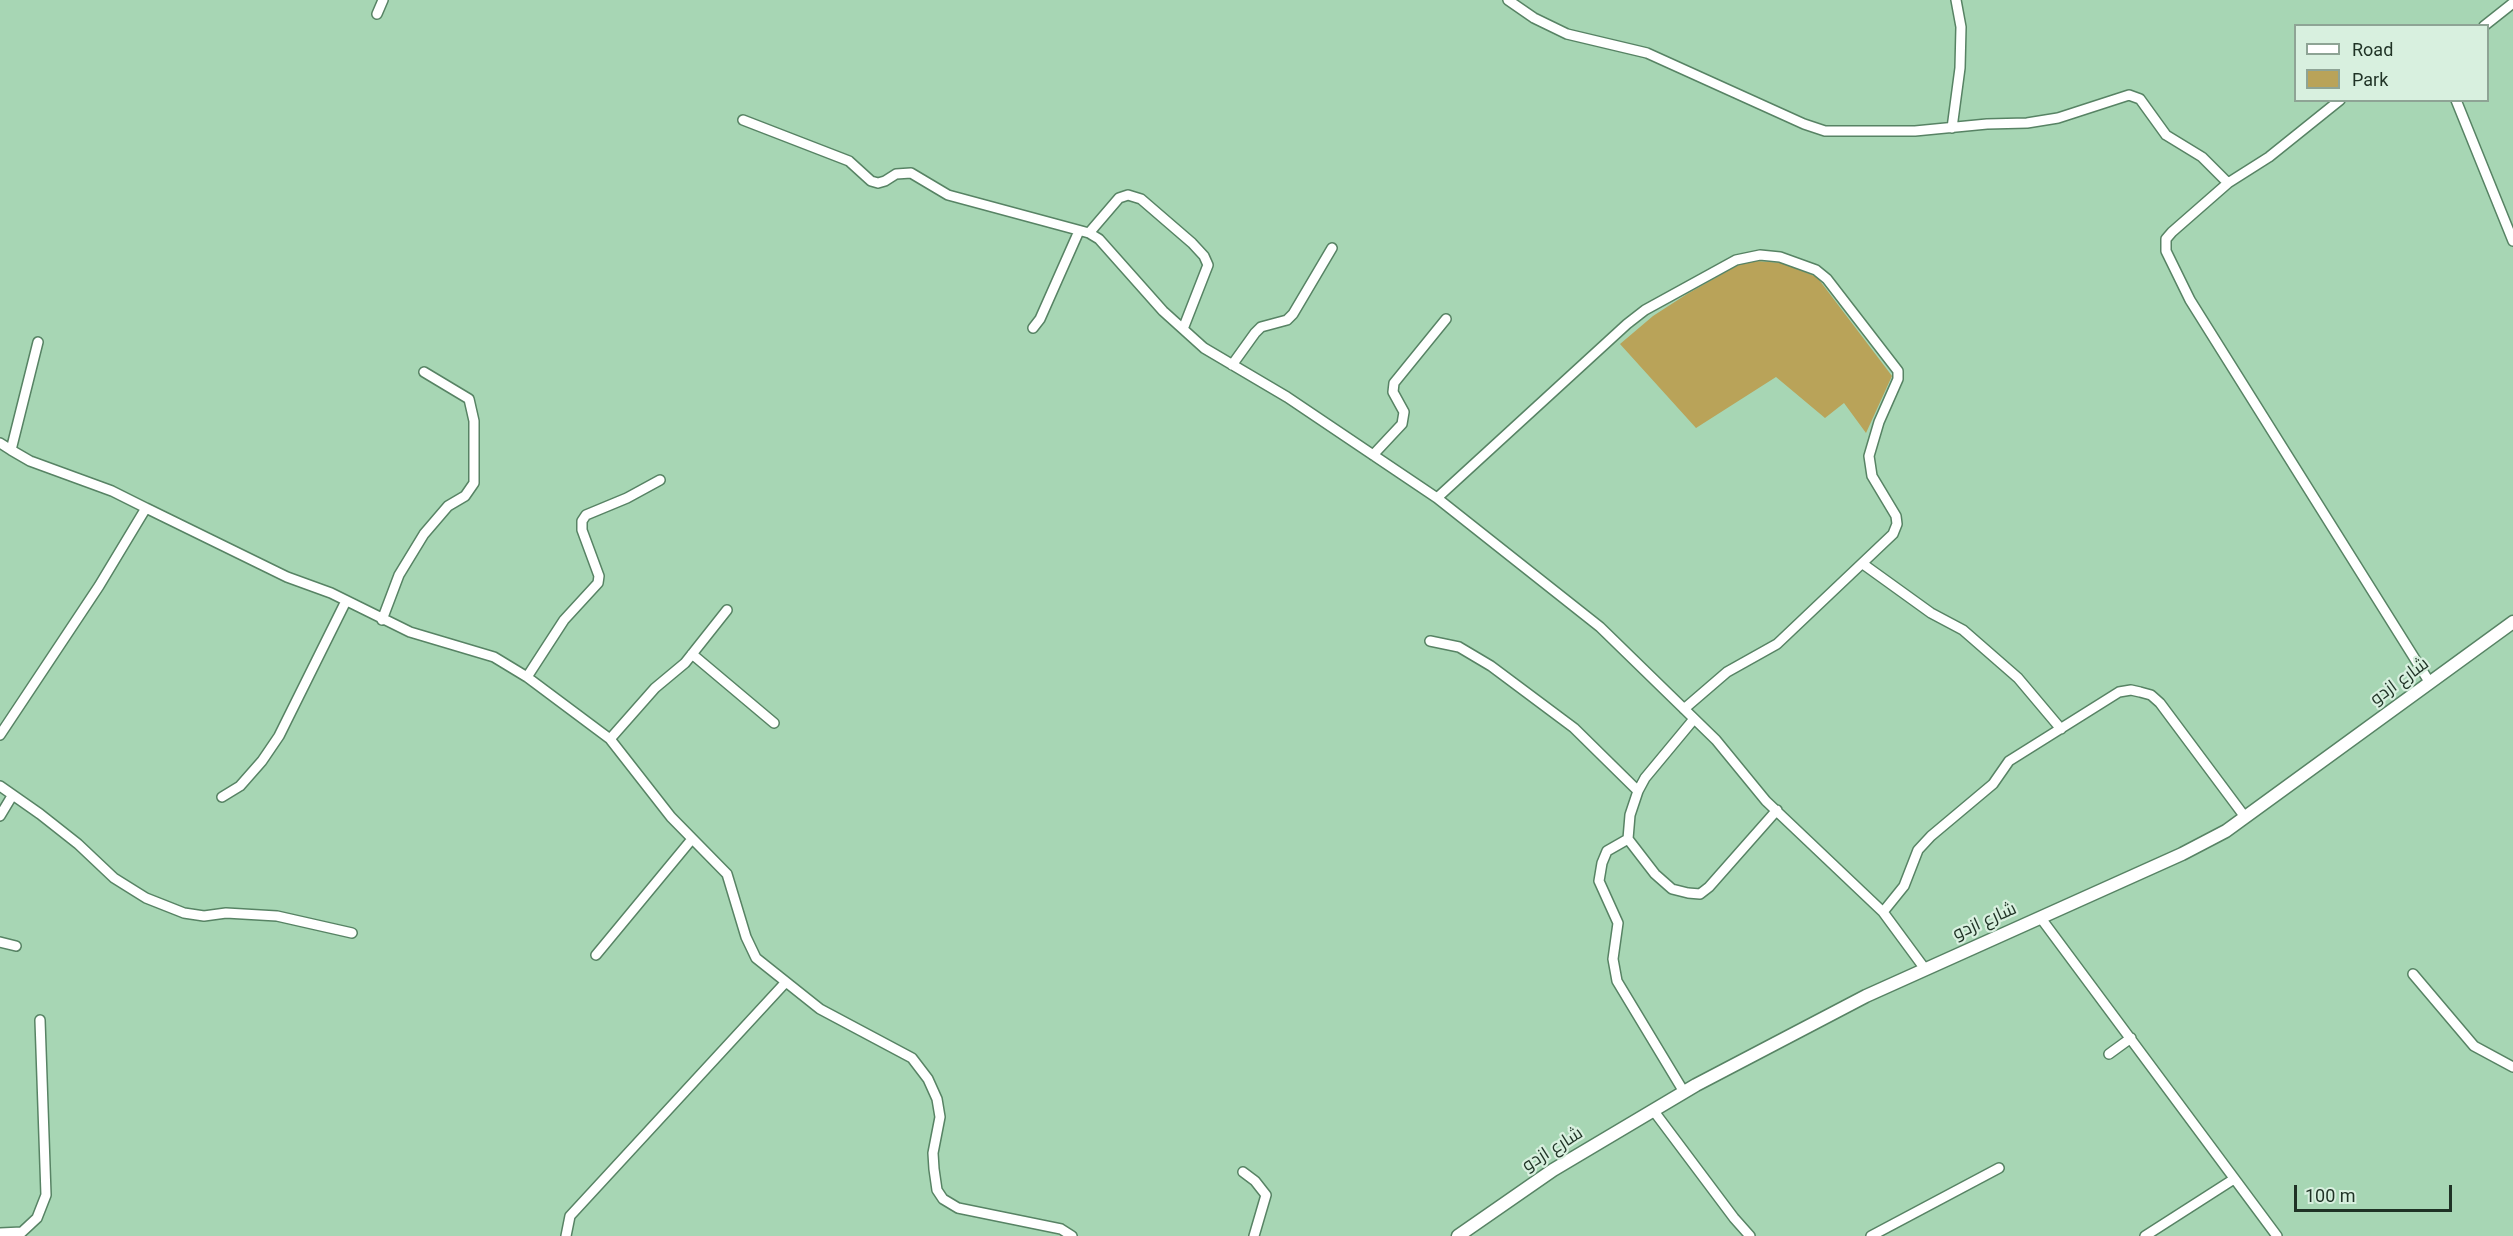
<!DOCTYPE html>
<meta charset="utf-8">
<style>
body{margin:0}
#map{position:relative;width:2513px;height:1236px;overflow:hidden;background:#a7d6b4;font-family:Roboto,sans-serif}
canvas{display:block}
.legend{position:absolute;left:2294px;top:24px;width:195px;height:78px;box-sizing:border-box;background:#d8f0df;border:2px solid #8ea495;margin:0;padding:8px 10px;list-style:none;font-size:18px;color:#1f3225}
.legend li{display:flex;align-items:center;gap:12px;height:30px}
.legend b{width:30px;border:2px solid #8ea495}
.scale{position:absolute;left:2294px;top:1185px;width:158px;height:27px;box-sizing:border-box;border:3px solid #1f3225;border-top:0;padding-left:8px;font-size:18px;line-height:21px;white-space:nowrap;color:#1f3225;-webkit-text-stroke:4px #d8f0df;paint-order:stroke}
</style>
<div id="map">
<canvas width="2513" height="1236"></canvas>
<ul class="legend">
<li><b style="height:8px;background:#fff"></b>Road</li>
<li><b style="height:16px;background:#b9a359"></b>Park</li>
</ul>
<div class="scale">100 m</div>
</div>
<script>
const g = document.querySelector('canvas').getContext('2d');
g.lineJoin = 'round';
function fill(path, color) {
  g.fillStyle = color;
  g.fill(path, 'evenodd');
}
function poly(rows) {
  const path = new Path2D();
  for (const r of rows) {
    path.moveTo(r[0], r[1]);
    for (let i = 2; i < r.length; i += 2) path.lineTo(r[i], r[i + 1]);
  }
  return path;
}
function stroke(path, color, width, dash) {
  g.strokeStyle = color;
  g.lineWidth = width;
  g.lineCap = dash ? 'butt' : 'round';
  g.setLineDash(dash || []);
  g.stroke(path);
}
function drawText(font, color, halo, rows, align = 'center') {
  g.font = font + ' Roboto,Cairo,sans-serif';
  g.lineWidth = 4.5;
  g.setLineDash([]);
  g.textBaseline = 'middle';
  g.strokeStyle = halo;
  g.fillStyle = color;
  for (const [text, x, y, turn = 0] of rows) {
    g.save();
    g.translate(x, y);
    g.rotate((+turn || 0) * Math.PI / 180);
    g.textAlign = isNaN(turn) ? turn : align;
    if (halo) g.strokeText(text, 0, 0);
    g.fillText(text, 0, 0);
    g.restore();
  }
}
const green = poly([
 [1756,261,1782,263,1817,277,1892,376,1866,433,1844,403,1825,418,1776,377,1696,428,1620,344,1653,316,1687,294,1740,264]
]);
const minor = poly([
 [1508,0,1534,18,1567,34,1647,53,1804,124,1825,131,1915,131,1987,124,2027,123,2058,118,2129,95,2140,99,2166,135,2202,157,2228,183],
 [377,14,383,0],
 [2484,26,2513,3],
 [2340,100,2269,157,2228,183,2172,232,2166,239,2166,251,2190,300,2430,683],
 [2456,100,2513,241],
 [743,120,849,161,871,181,878,183,885,181,896,174,911,173,948,195,1089,233,1099,239,1163,311,1204,348,1287,397,1437,498,1600,627,1716,740,1766,801,1883,912,1925,969],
 [1952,128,1960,68,1961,27,1956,0],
 [1089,233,1119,198,1128,195,1141,199,1192,243,1204,256,1208,265,1183,329],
 [1033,328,1040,319,1079,231],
 [38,342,11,450,30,461,112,491,146,508],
 [1232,365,1255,333,1261,327,1287,320,1293,314,1332,248],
 [0,443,11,450],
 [1373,455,1402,424,1404,412,1393,392,1394,383,1446,319],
 [1437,498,1627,324,1645,310,1736,260,1760,255,1780,257,1816,270,1827,279,1898,371,1898,379,1879,422,1869,456,1872,476,1896,516,1897,524,1893,534,1777,644,1727,672,1684,709],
 [1863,564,1931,613,1963,630,2018,678,2061,729],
 [382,620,399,575,424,534,448,506,465,496,474,483,474,421,469,399,424,372],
 [1430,641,1459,647,1491,666,1574,728,1638,791],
 [692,654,774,723],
 [527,677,564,620,598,583,599,576,582,530,582,521,586,515,627,498,660,480],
 [0,735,99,586,146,508,287,577,331,593,410,632,494,657,527,677,610,739,671,817,727,874,746,937,756,958,820,1009,912,1058,928,1079,937,1099,940,1117,933,1153,934,1169,937,1190,943,1199,958,1208,1061,1229,1072,1236],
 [610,739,655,688,685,663,727,610],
 [0,786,40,814,78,844,114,878,146,898,184,913,204,916,226,913,277,916,352,933],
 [222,797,240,786,262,761,279,736,346,601],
 [0,816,12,796],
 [1628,839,1655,874,1672,889,1688,893,1700,894,1709,887,1777,810],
 [1883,912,1904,886,1918,850,1931,836,1993,784,2009,761,2119,692,2131,690,2140,692,2151,695,2160,703,2245,817],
 [2040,917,2277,1236],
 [0,942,16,946],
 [596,955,692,839],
 [2413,974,2474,1046,2513,1067],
 [2109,1054,2131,1038],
 [1684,1092,1617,981,1613,959,1618,923,1599,881,1602,863,1607,851,1628,839,1630,815,1638,791,1645,778,1694,719],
 [1653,1110,1734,1218,1750,1236],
 [1243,1172,1255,1181,1266,1195,1254,1236],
 [0,1233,22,1232,37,1218,46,1195,40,1020],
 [566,1236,570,1216,785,983],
 [1871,1236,1999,1168],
 [2145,1236,2234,1179]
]);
const tertiary = poly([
 [1458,1236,1553,1170,1696,1085,1866,996,2182,854,2226,831,2513,622]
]);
const streetNames = [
 ["شارع ازدو",2400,682,-36],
 ["شارع ازدو",1985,922,-24],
 ["شارع ازدو",1553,1150,-32]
];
fill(green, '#b9a359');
stroke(minor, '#578364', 12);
stroke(tertiary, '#578364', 15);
stroke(minor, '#fff', 9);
stroke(tertiary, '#fff', 12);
drawText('18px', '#1f3225', '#d8f0df', streetNames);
</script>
